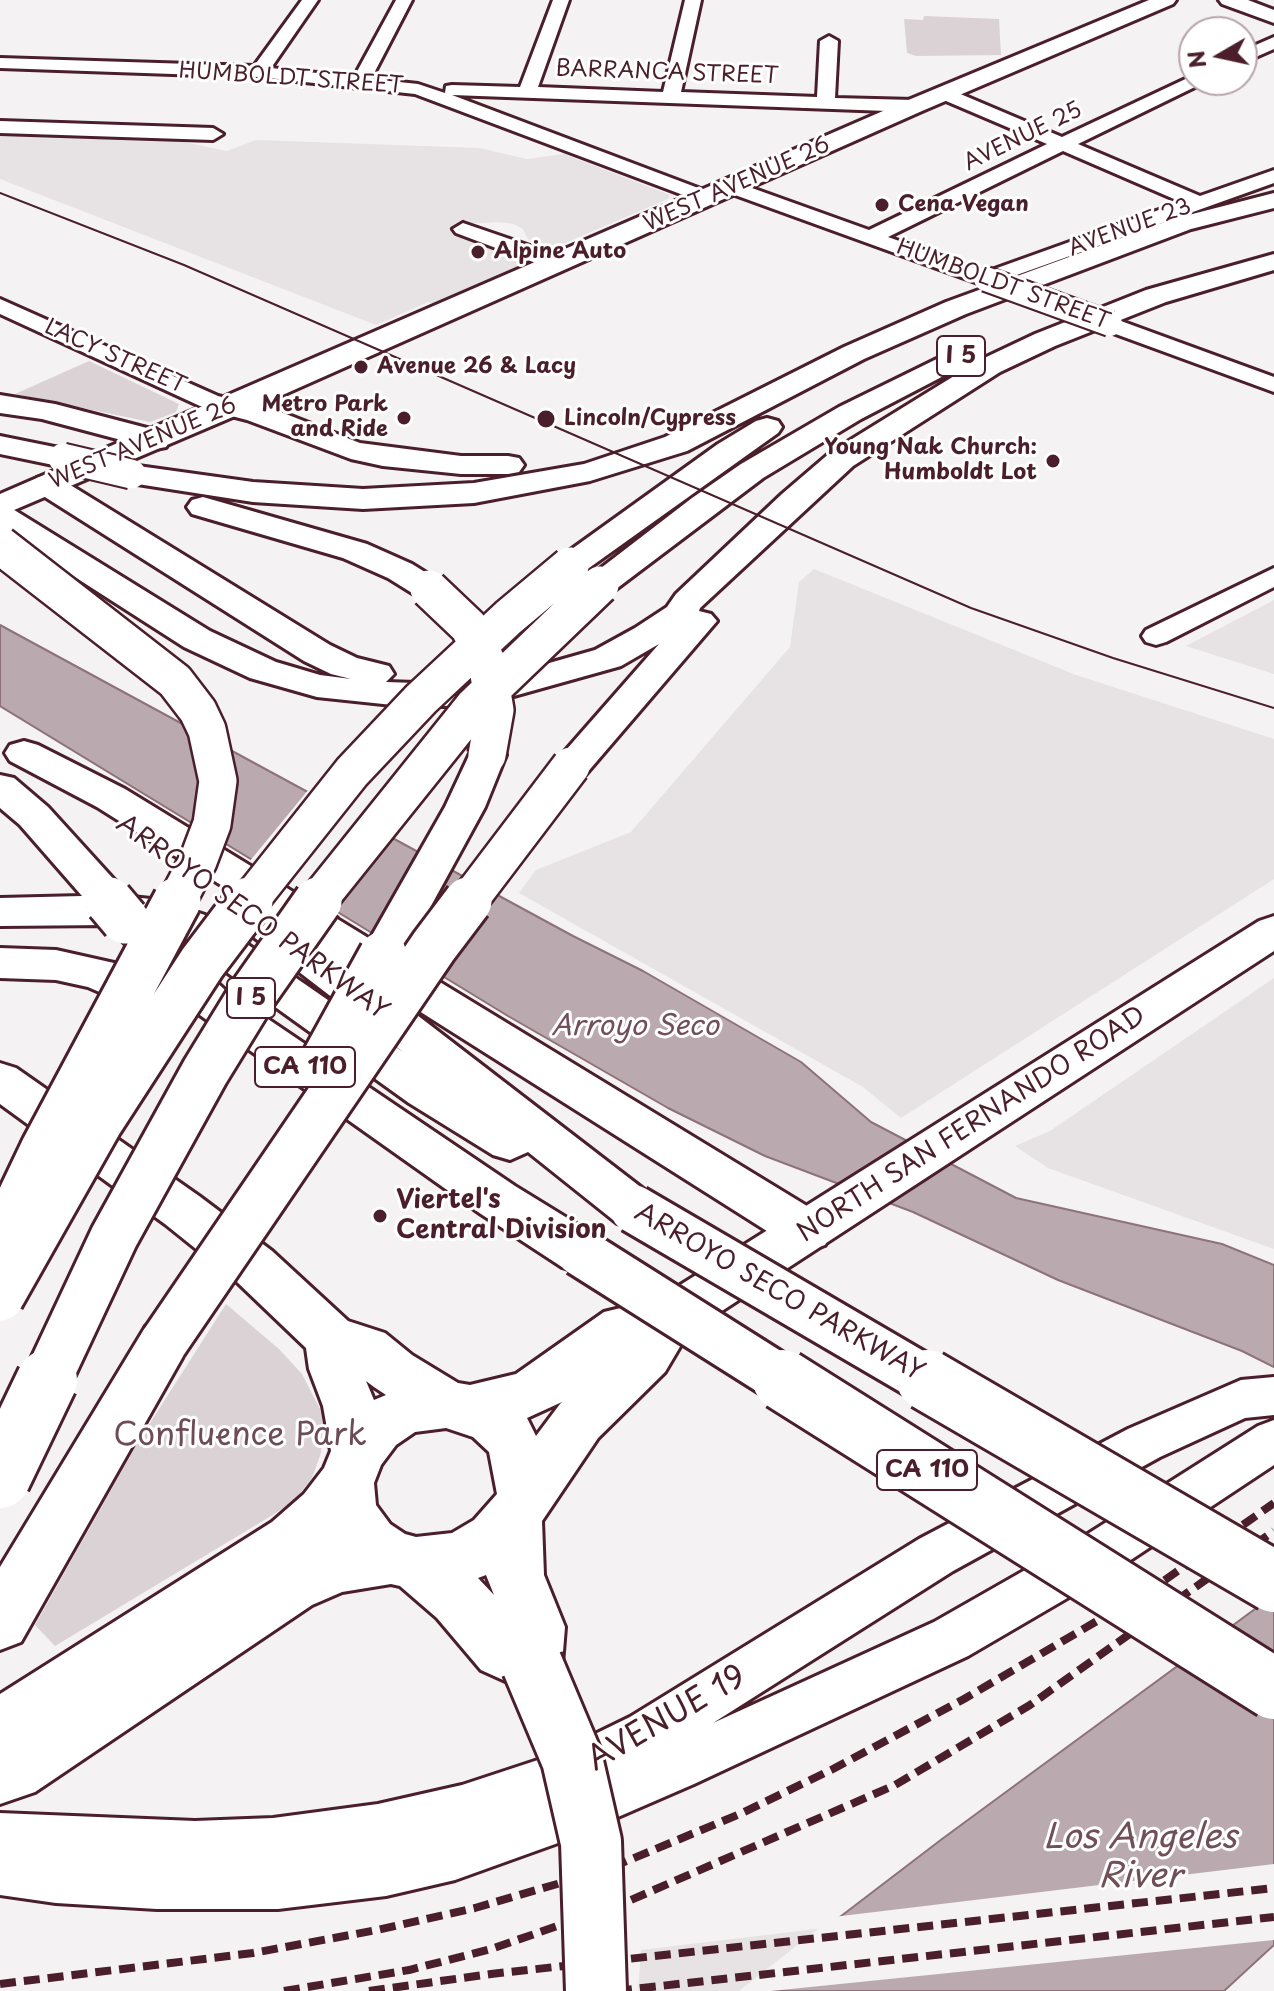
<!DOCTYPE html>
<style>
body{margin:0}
#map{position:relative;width:1274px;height:1991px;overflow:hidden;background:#f4f2f2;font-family:"Playpen Sans",sans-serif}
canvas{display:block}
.north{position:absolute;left:1178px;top:16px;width:80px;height:80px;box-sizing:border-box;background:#fff;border:2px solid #b7a5aa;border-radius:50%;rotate:261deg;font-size:22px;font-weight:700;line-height:32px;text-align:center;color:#4a1f2b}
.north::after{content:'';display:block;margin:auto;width:28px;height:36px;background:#4a1f2b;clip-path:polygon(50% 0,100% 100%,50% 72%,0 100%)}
</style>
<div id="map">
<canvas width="1274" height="1991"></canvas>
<div class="north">N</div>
</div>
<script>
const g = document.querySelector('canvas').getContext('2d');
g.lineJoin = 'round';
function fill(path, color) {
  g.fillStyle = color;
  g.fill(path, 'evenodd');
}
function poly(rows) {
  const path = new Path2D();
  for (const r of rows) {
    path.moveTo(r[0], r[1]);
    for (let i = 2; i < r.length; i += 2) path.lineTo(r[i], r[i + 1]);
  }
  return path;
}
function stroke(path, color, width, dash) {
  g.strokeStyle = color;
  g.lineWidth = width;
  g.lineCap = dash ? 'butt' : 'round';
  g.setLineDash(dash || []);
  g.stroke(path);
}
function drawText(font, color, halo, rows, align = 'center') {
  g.font = font + ' "Playpen Sans",sans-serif';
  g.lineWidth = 6;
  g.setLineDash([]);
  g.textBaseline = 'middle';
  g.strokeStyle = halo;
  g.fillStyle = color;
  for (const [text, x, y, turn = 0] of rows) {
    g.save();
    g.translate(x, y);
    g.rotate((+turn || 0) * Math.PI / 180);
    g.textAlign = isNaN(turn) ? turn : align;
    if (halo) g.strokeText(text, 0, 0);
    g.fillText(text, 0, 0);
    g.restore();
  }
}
const built = poly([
 [0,135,179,141,227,151,256,140,479,148,527,159,564,154,670,195,668,199,558,246,546,247,528,239,523,229,514,224,499,222,465,224,454,233,533,263,436,304,428,302,376,325,0,179],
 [814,569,1076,675,1274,739,1274,879,901,1118,863,1087,519,893,536,870,631,832,790,647,799,582],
 [1274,600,1274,674,1186,646],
 [1274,978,1274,1249,1048,1168,1015,1146,1050,1131],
 [1274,1874,808,1991,638,1991,641,1950]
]);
const green = poly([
 [924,16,999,19,1001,55,916,56,907,53,904,19,923,20],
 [89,361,179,404,176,412,150,422,15,394],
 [226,1304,279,1349,302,1374,320,1409,324,1428,321,1453,312,1478,294,1501,271,1516,55,1646,35,1625,138,1442]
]);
const water = poly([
 [0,625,573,936,643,971,801,1062,871,1122,1016,1198,1222,1244,1274,1265,1274,1367,1242,1351,1058,1280,913,1212,765,1156,668,1108,508,1016,0,706,0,625],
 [1274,1595,1274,1945,1224,1991,743,1991,942,1839,1274,1595]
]);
const pier = poly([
 [309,789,395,835,345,890,332,913,249,862],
 [1274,1864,1274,1940,771,1991,739,1991,833,1917]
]);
const minor = poly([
 [302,0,318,0,271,68,354,77,396,0,412,0,371,79,418,84,445,93,446,86,452,85,520,87,553,0,569,0,538,87,663,92,685,0,701,0,681,92,817,97,820,41,829,36,838,41,835,98,914,100,923,106,914,112,452,95,714,194,717,198,707,204,415,94,259,77,0,68,0,58,254,66,302,0],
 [1274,37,1274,49,1242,63,1242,51,1274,37],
 [1194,75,1194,80,1204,80,1201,84,1078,144,1200,196,1274,170,1274,183,986,286,724,191,721,187,731,181,738,183,869,230,1047,144,939,98,936,94,939,90,951,90,1062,137,1194,75],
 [1063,151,1181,202,986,272,888,237,1063,151],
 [0,121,213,128,223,134,213,140,0,133,0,121],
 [463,223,565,258,568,263,557,269,549,268,456,233,453,229,463,223],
 [0,299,218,396,240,402,243,407,240,412,231,414,200,406,0,314,0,299],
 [1110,317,1274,377,1274,392,1102,329,1099,324,1102,319,1110,317],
 [1274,568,1274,587,1166,642,1156,645,1146,642,1142,636,1146,630,1274,568],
 [1274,1377,1274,1415,1245,1418,1160,1457,953,1571,713,1723,934,1622,1083,1537,1258,1426,1274,1420,1274,1465,1117,1569,968,1656,694,1784,558,1843,455,1880,386,1896,278,1909,157,1909,56,1903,0,1895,0,1813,195,1821,273,1818,378,1804,462,1785,550,1756,630,1717,919,1539,1128,1429,1241,1380,1274,1377]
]);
const major = poly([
 [1149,0,1176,0,1173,4,922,111,242,413,0,516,0,494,906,101,1149,0],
 [1219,0,1248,0,1274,10,1274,23,1222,4,1219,0],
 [1274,916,1274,951,688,1333,665,1372,598,1438,542,1521,544,1575,565,1627,562,1664,553,1685,532,1693,481,1670,437,1618,400,1586,391,1584,342,1592,312,1605,35,1792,0,1804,0,1694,272,1522,304,1494,324,1468,331,1451,323,1406,309,1369,306,1348,236,1281,165,1224,0,1104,0,1063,16,1068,199,1196,272,1251,348,1321,385,1333,412,1355,458,1383,470,1385,516,1374,604,1312,658,1299,1259,921,1274,916],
 [366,1381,374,1387,386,1395,374,1400,366,1381],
 [562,1402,560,1404,536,1436,527,1418,562,1402],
 [446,1428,473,1437,489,1452,497,1494,474,1520,452,1533,416,1537,405,1534,390,1524,376,1505,374,1483,381,1465,396,1445,415,1432,446,1428],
 [486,1575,494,1595,478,1578,486,1575]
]);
const highway = poly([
 [1274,193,1274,208,1191,229,966,314,864,359,687,451,590,481,474,503,363,509,253,502,131,483,120,481,115,474,120,467,131,465,253,482,363,489,474,483,584,464,665,437,844,347,946,302,1173,219,1274,193],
 [1274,254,1274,270,1166,302,1055,346,1000,372,853,466,700,608,699,611,711,614,717,621,585,775,571,778,557,775,552,766,659,644,621,666,503,699,446,706,402,706,317,697,250,678,184,647,0,529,0,505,11,508,210,631,276,662,320,675,351,679,331,674,304,661,37,492,32,485,37,478,48,475,59,478,330,645,357,658,389,666,394,674,386,682,446,684,500,677,595,650,635,628,667,607,676,594,782,494,831,452,980,360,1035,334,1146,290,1274,254],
 [947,354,957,357,961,363,957,369,861,419,763,478,612,592,600,595,588,592,583,585,588,578,692,498,741,464,839,407,947,354],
 [0,395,55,404,166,433,170,440,166,447,155,449,42,419,0,413,0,395],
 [231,398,268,407,360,443,461,456,508,456,519,458,524,465,519,472,508,474,461,474,383,466,351,459,247,420,220,413,216,407,220,401,231,398],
 [767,418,778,421,782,427,778,433,582,573,570,576,558,573,553,566,558,559,718,444,756,421,767,418],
 [0,436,74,451,79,458,74,465,63,467,0,454,0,436],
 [203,497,367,544,412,564,441,582,446,589,441,596,429,599,417,596,388,578,343,558,192,514,187,507,192,500,203,497],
 [24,741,38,745,125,789,370,939,445,807,473,747,487,743,501,747,506,755,485,807,402,959,825,1217,832,1231,825,1245,807,1251,789,1245,378,985,651,1195,659,1209,651,1223,634,1229,617,1223,528,1152,510,1160,493,1155,409,1103,175,935,159,929,225,990,515,1186,598,1237,605,1252,598,1267,580,1273,562,1267,481,1214,183,1003,177,1014,161,1019,88,987,56,980,0,978,0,948,56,950,114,963,164,986,108,925,0,926,0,898,82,896,20,825,0,808,0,775,14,778,48,807,118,884,123,896,160,900,205,915,403,1052,255,938,249,928,255,918,267,914,97,807,10,761,5,753,10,745,24,741],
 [164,1320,182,1326,190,1342,182,1358,21,1642,0,1650,0,1567,146,1326,164,1320]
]);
const tram = poly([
 [0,193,184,265,971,608,1113,658,1274,708]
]);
const rail = poly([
 [0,1984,253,1953,377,1930,475,1908,605,1870,740,1814,833,1769,964,1699,1155,1587,1274,1503],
 [284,1991,409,1970,491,1949,624,1903,895,1785,1030,1705,1274,1531],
 [369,1991,491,1974,1274,1888],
 [616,1991,1274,1917]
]);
const minorBridge = poly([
 [986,279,1110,324]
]);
const majorBridge = poly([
 [532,1664,572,1759,591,1842,596,1991]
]);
const highwayBridgeFar3 = poly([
 [63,458,131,474]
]);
const highwayBridgeFar2 = poly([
 [0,545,175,681,198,711,207,730,218,781,212,824,198,861,176,903],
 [429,589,469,627,487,663,495,710,487,755],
 [103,894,110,903],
 [248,903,352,772,421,699,509,617,570,566],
 [316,903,474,706,600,585],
 [467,903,571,766]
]);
const highwayBridgeFar1 = poly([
 [109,901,125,920],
 [324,1062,383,955],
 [634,1209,930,1382],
 [2,1238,45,1148,177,901],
 [580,1252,786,1382],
 [0,1297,99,1122,202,963,249,901],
 [164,1342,434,946,468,901],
 [46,1382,114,1237,205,1072,254,992,318,901]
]);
const highwayBridge = poly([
 [783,1380,1274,1689],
 [927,1380,1274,1582],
 [0,1478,47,1380]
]);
const markers = [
 [882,205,8,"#4a1f2b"],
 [478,252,8,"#4a1f2b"],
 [361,367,8,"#4a1f2b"],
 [404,418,8,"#4a1f2b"],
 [546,419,10,"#4a1f2b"],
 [1053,461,8,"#4a1f2b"],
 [380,1216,8,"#4a1f2b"]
];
const farStreetnames = [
 ["BARRANCA STREET",667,73,2],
 ["HUMBOLDT STREET",291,79,4],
 ["AVENUE 25",1023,137,-26],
 ["WEST AVENUE 26",737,185,-24],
 ["AVENUE 23",1130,228,-20],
 ["HUMBOLDT STREET",1003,285,20],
 ["LACY STREET",115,357,24],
 ["WEST AVENUE 26",143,444,-23]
];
const farPoinames = [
 ["Cena Vegan",898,205],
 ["Alpine Auto",494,252],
 ["Avenue 26 & Lacy",377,367],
 ["Metro Park",388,405,"right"],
 ["and Ride",388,430,"right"],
 ["Lincoln/Cypress",564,419],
 ["Young Nak Church:",1037,448,"right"],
 ["Humboldt Lot",1037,473,"right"]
];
const shields = [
 [961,356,48],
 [251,998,48],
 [305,1067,100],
 [927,1470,100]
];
const shieldNames = [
 ["I 5",961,356],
 ["I 5",251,998],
 ["CA 110",305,1067],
 ["CA 110",927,1470]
];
const streetNames = [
 ["ARROYO SECO PARKWAY",252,918,36],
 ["NORTH SAN FERNANDO ROAD",972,1125,-33],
 ["ARROYO SECO PARKWAY",779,1293,30]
];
const poiNames = [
 ["Viertel's",396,1201],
 ["Central Division",396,1231]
];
const waterNames = [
 ["Arroyo Seco",635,1027]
];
const nearParknames = [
 ["Confluence Park",240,1436]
];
const nearStreetnames = [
 ["AVENUE 19",667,1719,-30]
];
const nearWaternames = [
 ["Los Angeles",1140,1839],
 ["River",1140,1878]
];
fill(built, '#e7e2e3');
fill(green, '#dbd2d5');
fill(water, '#baa9ae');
stroke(water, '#8d727a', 2);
fill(pier, '#f4f2f2');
stroke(minor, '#4a1f2b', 6);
stroke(major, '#4a1f2b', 6);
stroke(highway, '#4a1f2b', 6);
fill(minor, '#fff');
fill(major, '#fff');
fill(highway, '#fff');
stroke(tram, '#4a1f2b', 2);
stroke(rail, '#4a1f2b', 8, [16, 8]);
stroke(minorBridge, '#4a1f2b', 28, []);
stroke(majorBridge, '#4a1f2b', 66, []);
stroke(highwayBridgeFar3, '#4a1f2b', 33, []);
stroke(highwayBridgeFar2, '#4a1f2b', 42, []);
stroke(highwayBridgeFar1, '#4a1f2b', 53, []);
stroke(highwayBridge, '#4a1f2b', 66, []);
stroke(minorBridge, '#fff', 24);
stroke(majorBridge, '#fff', 60);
stroke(highwayBridgeFar3, '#fff', 29);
stroke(highwayBridgeFar2, '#fff', 37);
stroke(highwayBridgeFar1, '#fff', 47);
stroke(highwayBridge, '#fff', 60);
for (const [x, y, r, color] of markers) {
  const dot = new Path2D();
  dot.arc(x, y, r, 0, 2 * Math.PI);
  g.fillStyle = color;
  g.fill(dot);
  stroke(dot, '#fff', 3);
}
drawText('22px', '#4a1f2b', '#fff', farStreetnames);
drawText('bold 22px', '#4a1f2b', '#fff', farPoinames, 'left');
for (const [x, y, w] of shields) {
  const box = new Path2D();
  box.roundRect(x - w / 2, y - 20, w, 40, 6);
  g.fillStyle = '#fff';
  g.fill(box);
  stroke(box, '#4a1f2b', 2);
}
drawText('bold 24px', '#4a1f2b', null, shieldNames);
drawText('26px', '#4a1f2b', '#fff', streetNames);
drawText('bold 26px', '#4a1f2b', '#fff', poiNames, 'left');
drawText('italic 28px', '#714f59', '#fff', waterNames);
drawText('32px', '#6e4c56', '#fff', nearParknames);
drawText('32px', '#4a1f2b', '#fff', nearStreetnames);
drawText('italic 34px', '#714f59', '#fff', nearWaternames);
</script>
